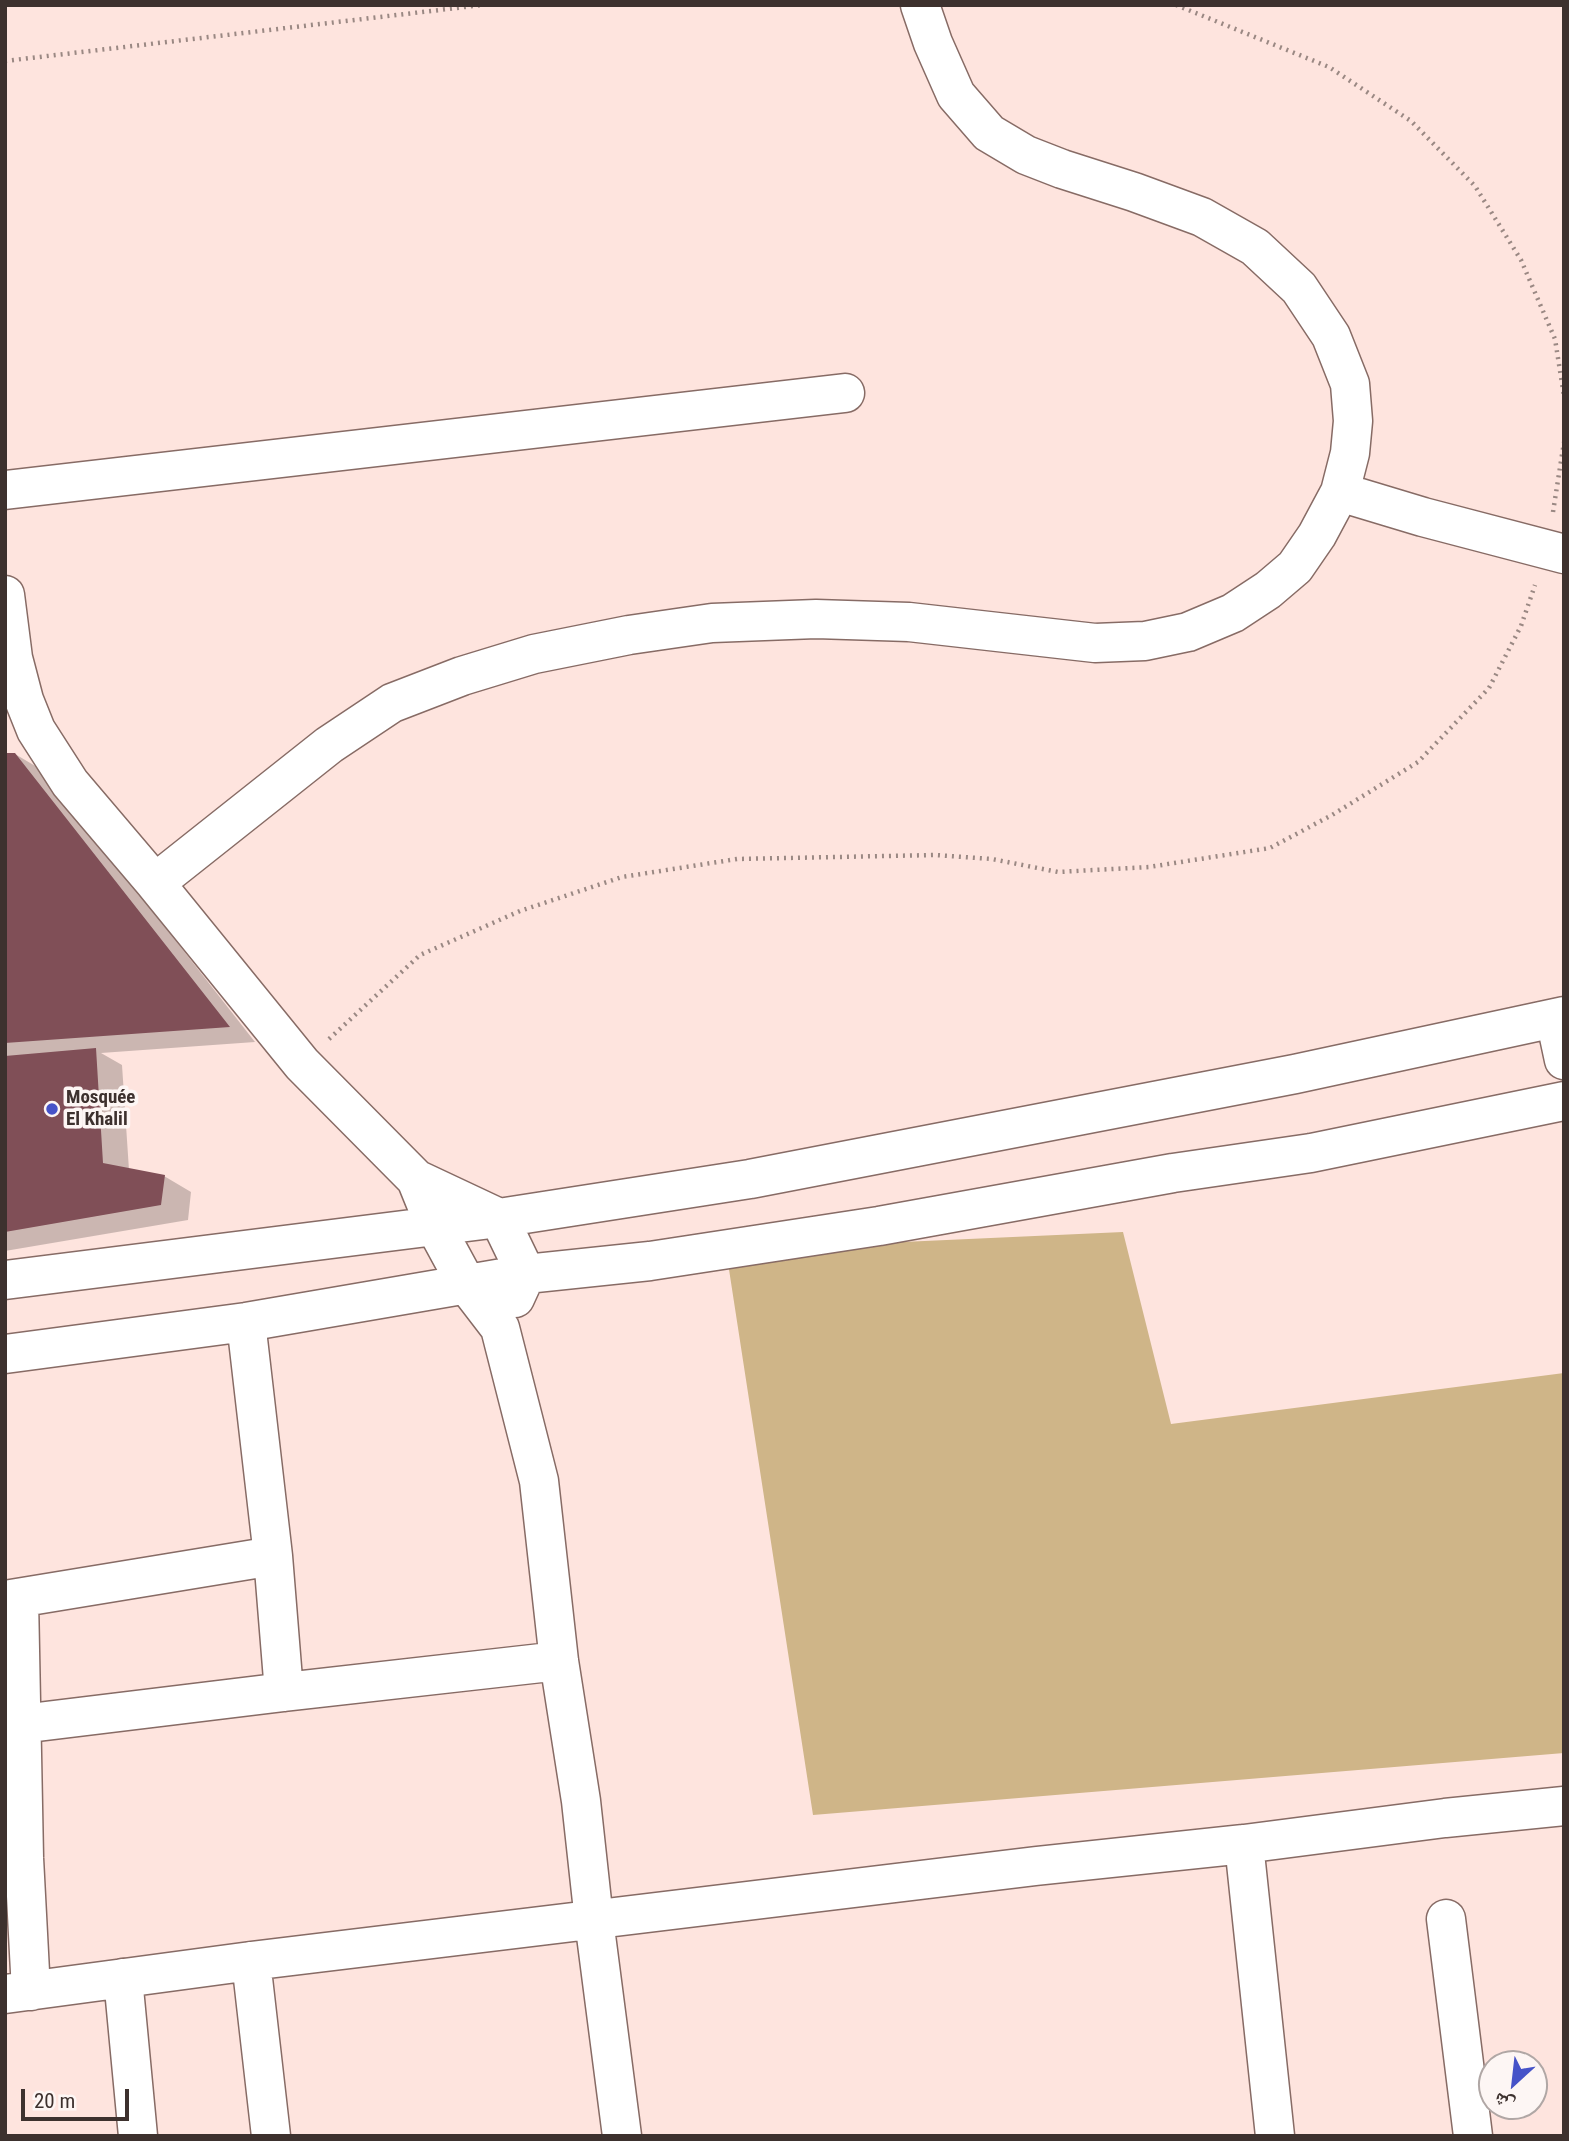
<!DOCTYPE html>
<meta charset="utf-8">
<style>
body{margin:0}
#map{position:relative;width:1569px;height:2141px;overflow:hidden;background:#fee4de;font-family:"Roboto Condensed","Noto Naskh Arabic",sans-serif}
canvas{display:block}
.frame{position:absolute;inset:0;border:7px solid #3d312e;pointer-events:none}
.north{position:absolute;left:1478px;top:2050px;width:70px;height:70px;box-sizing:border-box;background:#fdf6f4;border:2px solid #b0a7a5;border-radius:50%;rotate:207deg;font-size:19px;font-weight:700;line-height:28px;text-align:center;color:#3d312e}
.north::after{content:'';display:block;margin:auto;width:24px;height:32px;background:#4653c8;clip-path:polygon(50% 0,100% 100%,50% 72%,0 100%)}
.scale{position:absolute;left:21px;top:2089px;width:108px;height:32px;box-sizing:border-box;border:4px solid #3d312e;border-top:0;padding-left:9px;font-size:21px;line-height:24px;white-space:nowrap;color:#3d312e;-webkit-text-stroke:5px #fdf6f4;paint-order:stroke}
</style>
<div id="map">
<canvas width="1569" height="2141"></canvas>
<div class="frame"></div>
<div class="north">ش</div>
<div class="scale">20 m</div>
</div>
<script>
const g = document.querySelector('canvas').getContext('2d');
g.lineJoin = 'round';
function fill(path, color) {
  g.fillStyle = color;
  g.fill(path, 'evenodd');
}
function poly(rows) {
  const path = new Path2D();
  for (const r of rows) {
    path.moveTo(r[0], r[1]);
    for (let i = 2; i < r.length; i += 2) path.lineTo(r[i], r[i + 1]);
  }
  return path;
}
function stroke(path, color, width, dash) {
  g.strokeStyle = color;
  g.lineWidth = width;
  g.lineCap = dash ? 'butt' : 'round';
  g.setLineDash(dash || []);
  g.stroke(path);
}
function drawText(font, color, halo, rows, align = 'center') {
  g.font = font + ' "Roboto Condensed",sans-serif';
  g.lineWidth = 7;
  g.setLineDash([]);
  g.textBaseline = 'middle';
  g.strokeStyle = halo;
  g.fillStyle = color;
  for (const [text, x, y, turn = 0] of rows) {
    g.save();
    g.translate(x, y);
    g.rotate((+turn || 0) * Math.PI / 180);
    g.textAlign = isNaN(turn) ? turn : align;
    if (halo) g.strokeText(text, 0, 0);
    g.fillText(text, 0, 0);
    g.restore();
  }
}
const forest = poly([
 [1123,1232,1171,1424,1564,1373,1564,1753,813,1815,726,1250]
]);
const shadow = poly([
 [15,754,42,770,255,1042,101,1053,122,1065,129,1170,164,1176,191,1192,188,1220,5,1251,5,755]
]);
const building = poly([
 [5,753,15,753,230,1027,5,1043],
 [96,1048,103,1163,165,1175,161,1205,5,1232,5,1056]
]);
const path = poly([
 [1176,5,1329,67,1411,121,1475,186,1521,260,1555,339,1564,396],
 [1563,5,1564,6],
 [5,61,482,5],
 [1553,512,1564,442],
 [329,1039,420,955,520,911,622,877,737,859,936,855,992,859,1058,872,1149,867,1270,848,1332,815,1418,762,1489,688,1521,626,1535,585]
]);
const minor = poly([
 [5,490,845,393],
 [1340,492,1423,517,1564,554],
 [5,595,13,658,24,700,36,730,70,783,155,883,302,1064,416,1179,499,1218,526,1274,515,1298],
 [155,883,329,745,392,703,462,676,534,654,629,635,712,623,816,619,909,622,1095,643,1145,641,1188,632,1233,613,1268,590,1295,567,1317,535,1340,492,1350,453,1353,421,1350,384,1331,336,1299,288,1255,247,1202,217,1134,192,1062,169,1026,155,989,133,956,95,933,43,920,5],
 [1555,1018,1564,1060],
 [416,1179,435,1226,467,1285,500,1328,539,1481,559,1661,581,1801,594,1920,622,2136],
 [5,1280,499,1218,750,1179,1295,1074,1564,1016],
 [246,1322,273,1556,284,1692],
 [5,1354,246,1322,526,1274,650,1261,879,1226,1173,1173,1311,1153,1564,1101],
 [19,1598,24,1858,31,1991],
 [5,1600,273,1556],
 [21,1724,284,1692,559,1661],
 [1244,1844,1275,2136],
 [1446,1919,1473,2136],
 [251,1961,271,2136],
 [123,1978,138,2136],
 [5,1994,251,1961,1036,1866,1244,1844,1445,1818,1564,1806]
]);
const markers = [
 [52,1109,7,"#4653c8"]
];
const poiNames = [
 ["Mosquée",66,1098],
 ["El Khalil",66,1120]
];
fill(forest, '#cfb588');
fill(shadow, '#0003');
fill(building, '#804f57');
stroke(minor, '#876b65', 41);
stroke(path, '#9a8883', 4.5, [2, 5]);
stroke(minor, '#fff', 38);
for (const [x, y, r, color] of markers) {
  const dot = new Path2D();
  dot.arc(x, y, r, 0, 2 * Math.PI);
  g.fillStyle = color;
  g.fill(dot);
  stroke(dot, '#fdf6f4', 2.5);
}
drawText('bold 19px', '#3d312e', '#fdf6f4', poiNames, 'left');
</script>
